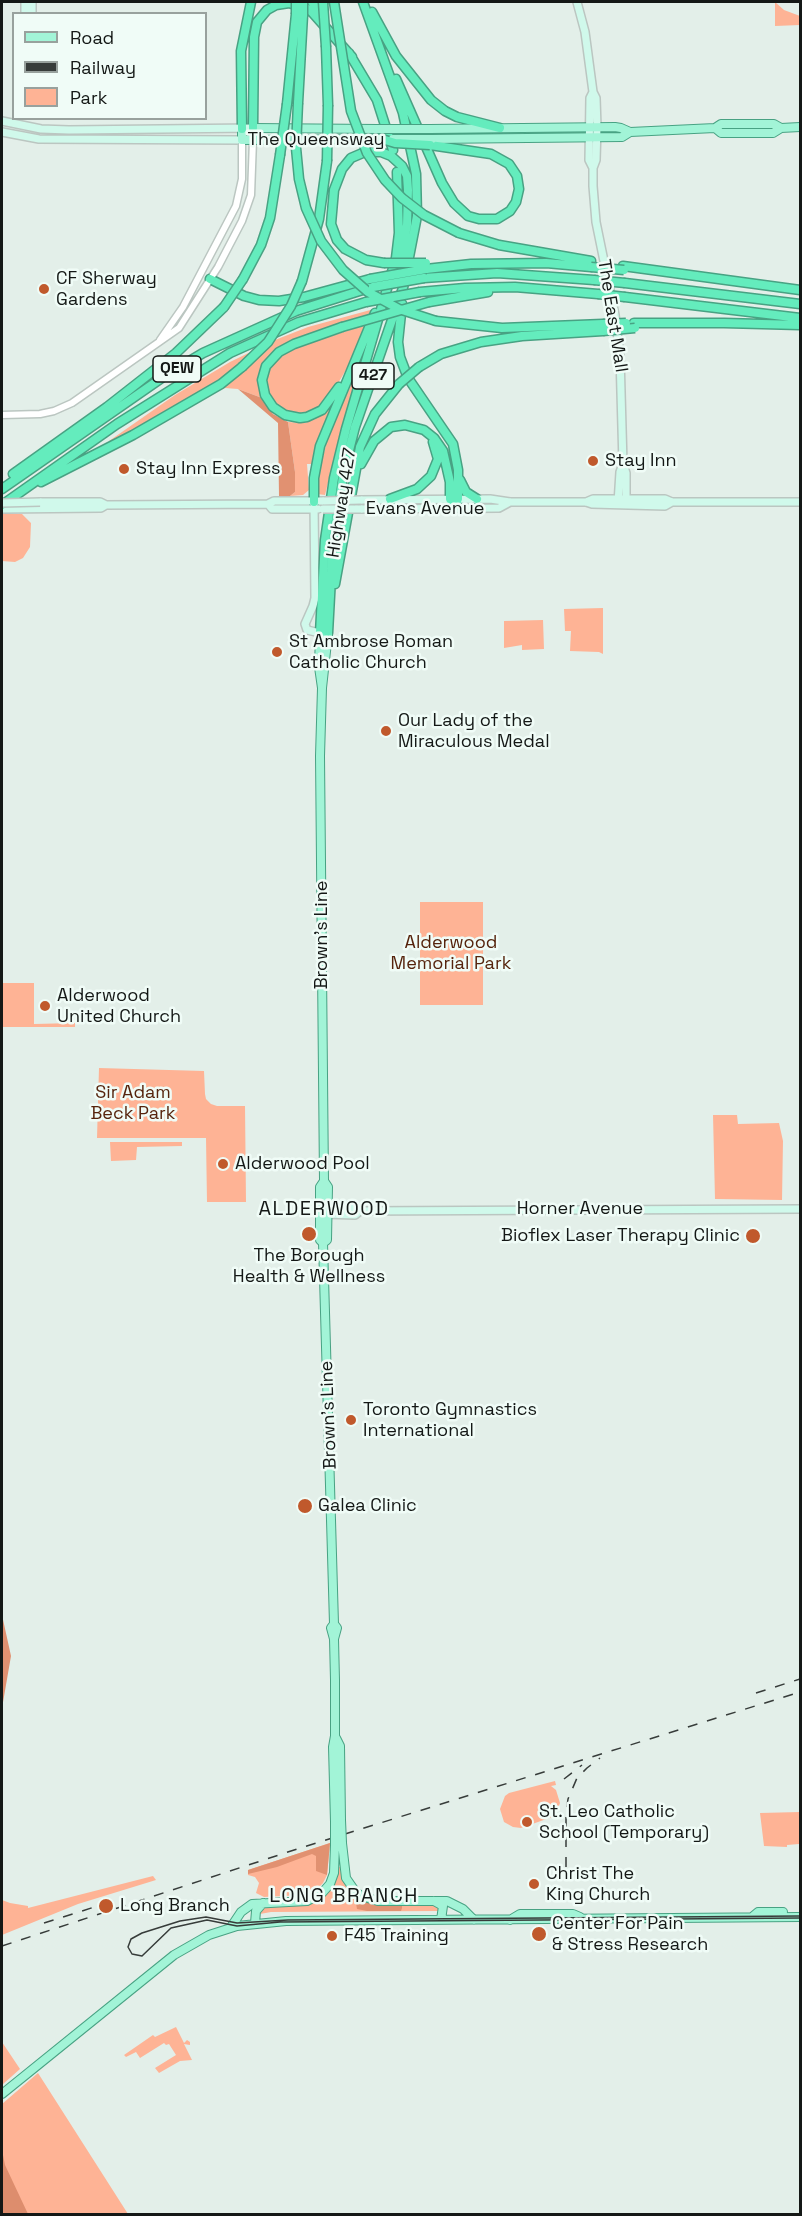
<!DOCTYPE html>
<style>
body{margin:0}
#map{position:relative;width:802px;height:2216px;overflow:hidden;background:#e3efe9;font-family:"Space Grotesk",sans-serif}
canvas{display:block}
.frame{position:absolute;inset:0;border:3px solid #141816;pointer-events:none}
.legend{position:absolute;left:12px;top:12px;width:195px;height:108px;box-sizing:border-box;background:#f0fcf7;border:2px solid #98a19d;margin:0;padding:8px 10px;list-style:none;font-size:18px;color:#141816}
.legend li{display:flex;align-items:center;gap:12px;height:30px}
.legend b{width:30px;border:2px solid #98a19d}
</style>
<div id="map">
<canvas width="802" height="2216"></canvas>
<div class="frame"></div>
<ul class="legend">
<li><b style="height:8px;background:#a2f4d7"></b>Road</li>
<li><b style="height:8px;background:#373c3a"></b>Railway</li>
<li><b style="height:16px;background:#feb395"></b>Park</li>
</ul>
</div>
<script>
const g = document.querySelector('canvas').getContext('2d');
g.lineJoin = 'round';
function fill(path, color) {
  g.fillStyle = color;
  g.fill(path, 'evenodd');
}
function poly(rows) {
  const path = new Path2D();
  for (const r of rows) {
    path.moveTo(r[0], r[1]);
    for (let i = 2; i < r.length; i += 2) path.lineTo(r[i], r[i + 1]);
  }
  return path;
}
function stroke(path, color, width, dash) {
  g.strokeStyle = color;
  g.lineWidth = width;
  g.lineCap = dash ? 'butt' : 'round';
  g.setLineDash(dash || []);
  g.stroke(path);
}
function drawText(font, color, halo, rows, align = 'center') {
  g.font = font + ' "Space Grotesk",sans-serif';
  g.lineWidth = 5;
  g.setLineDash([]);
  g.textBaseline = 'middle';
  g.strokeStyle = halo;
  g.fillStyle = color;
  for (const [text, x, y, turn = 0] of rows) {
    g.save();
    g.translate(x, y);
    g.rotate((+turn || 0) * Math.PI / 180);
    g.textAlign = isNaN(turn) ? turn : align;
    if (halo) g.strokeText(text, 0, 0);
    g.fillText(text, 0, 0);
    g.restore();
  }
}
const green = poly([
 [775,2,784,10,800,16,800,25,775,26],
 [374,309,371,317,283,346,270,355,264,362,259,380,262,398,238,389,225,388,184,403,112,442,109,441,175,395,230,362,275,340,308,327],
 [368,324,356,353,337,385,322,406,307,414,288,413,271,401,265,383,268,370,275,359,289,350],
 [356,374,359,375,337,446,325,495,317,494,319,472,329,433],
 [329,408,332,409,319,436,313,464,307,464,309,490,303,495,290,496,295,492,295,472,288,422,305,423,315,419],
 [2,514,22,514,31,523,30,547,23,558,15,562,2,561],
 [603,608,603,654,599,652,570,651,571,631,565,631,564,609],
 [543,620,544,649,522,650,522,645,504,648,504,621],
 [420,902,483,902,483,1005,420,1005],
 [2,983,34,983,34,1024,75,1023,75,1027,2,1027],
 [99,1068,204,1071,205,1094,206,1099,211,1104,217,1106,245,1106,246,1202,207,1202,206,1138,97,1138],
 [713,1115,737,1115,738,1124,779,1123,783,1141,782,1200,715,1199],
 [110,1142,182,1142,182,1146,137,1147,136,1160,111,1161],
 [555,1781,556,1785,551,1786,556,1790,560,1803,555,1816,521,1828,513,1827,504,1822,500,1809,505,1796,509,1793],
 [800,1812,799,1844,787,1845,787,1847,764,1846,760,1813],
 [330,1843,327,1875,323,1883,314,1892,303,1895,264,1897,256,1893,259,1883,255,1877,248,1875,248,1870],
 [338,1867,340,1867,342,1879,348,1890,363,1900,382,1904,433,1903,438,1906,438,1911,271,1912,260,1914,261,1909,266,1906,308,1904,319,1900,331,1888],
 [153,1876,156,1880,78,1904,2,1935,2,1900,10,1903,28,1906,28,1908],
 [176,2027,184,2043,187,2040,190,2042,190,2045,184,2044,192,2060,180,2061,159,2073,155,2068,176,2055,169,2044,166,2045,164,2043,140,2058,136,2052,126,2057,124,2055,153,2035,155,2037],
 [2,2042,20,2069,2,2085],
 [38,2073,128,2214,2,2214,2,2104]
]);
const forest = poly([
 [238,389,262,398,273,414,288,422,295,472,295,492,290,496,279,496,278,423],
 [2,1615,11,1656,2,1708],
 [330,1843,327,1875,316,1871,316,1856,312,1854,277,1867,248,1874,248,1870],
 [358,1898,370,1903,402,1903,402,1908,401,1911,367,1911,357,1909,356,1903]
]);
const water = poly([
 [2,2150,5,2165,28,2214,3,2214]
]);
const tertiary = poly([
 [160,340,183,307,236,206,242,179,242,140],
 [2,415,40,414,54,411,72,403,179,328,218,267,242,221,251,195,253,140]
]);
const secondary = poly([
 [32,2,32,14],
 [577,2,585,32,593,92,596,98,597,127,596,160,593,168,593,186,596,222,615,315,620,356,623,464,626,473,626,505],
 [25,14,25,2],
 [2,121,41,129,69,130,253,128,253,140],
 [2,132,39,139,242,140],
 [593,168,589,160,590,98,593,92],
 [361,500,490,499,510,502,586,502,592,504,665,506,672,502],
 [40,502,100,502,106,505,268,504,274,501,324,501],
 [314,502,315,598,313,606,305,624,307,630,320,633],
 [586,502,593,499,665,499,672,502,800,502],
 [618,503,620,472,623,464],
 [268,504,272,509,318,509],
 [2,509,101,508,106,505],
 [361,509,499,508,510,502],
 [324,1208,355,1208,360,1211,800,1209],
 [323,1214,355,1215,360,1211]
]);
const primary = poly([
 [253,128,378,129],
 [715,128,721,133,773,133,781,128],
 [242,129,242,140,382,139],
 [430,129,615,127,621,128,630,132,715,128,721,124,774,124,781,128,800,127],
 [432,139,622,137,630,132],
 [322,688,319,667,320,633,328,633,322,688,320,756,324,1181,328,1187,327,1240,323,1243],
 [324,1181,320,1187,320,1240,323,1243,334,1624,337,1628,334,1639],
 [334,1624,331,1628,334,1639,335,1680,335,1736,333,1747,335,1822],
 [336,1738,340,1746,341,1820],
 [342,1843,346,1878,355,1891,361,1896,378,1901,447,1901,463,1909,474,1920],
 [434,1901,443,1906,441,1920],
 [752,1917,758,1912,783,1912],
 [510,1920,520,1914,573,1914,580,1917],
 [255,1923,256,1911,263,1903],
 [231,1927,241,1912,252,1904,307,1901,322,1893,330,1884,334,1873,335,1845],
 [2,2094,174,1955,209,1935,237,1926,286,1921,800,1917]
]);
const motorway = poly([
 [312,2,322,16],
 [372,12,396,56,431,100,445,111,457,117,500,128],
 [326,47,328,105],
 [349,53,377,100,393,150],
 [396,79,442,183,454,203,468,216,479,219,497,219,510,211,516,202,519,189,517,176,509,164,491,154,430,145],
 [298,103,303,15],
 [287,104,296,14],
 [253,128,254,37,257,22,267,10,276,5,289,3,306,8,312,12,352,57],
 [242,129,241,51,251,2],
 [459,233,499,245,591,261],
 [384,263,366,260,345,249,337,240,331,224,334,190,342,169,351,158,365,152,381,152,391,156,402,166,407,176,408,190,407,225,397,279],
 [623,266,800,290],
 [426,269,471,264,546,263,591,267],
 [424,278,497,273,594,280],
 [210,279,244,296,259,300,279,301,304,297,370,279],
 [243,279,261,245,270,218,280,155],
 [302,281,319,219,327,161],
 [625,283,800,304],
 [420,292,465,288,515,287,598,294],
 [625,297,800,318],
 [429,302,488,292],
 [402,304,398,342,400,357,408,378,453,444,458,470,458,499,454,508],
 [436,321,502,328,603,324],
 [634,323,724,323,800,325],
 [419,367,441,354,481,342,522,336,603,331],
 [339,387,322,410,307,417,300,418,285,415,273,407,265,395,262,380,266,366,279,352,294,344,342,327],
 [361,464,374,441,391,427,405,425,424,430,434,438,443,451,450,482,450,499,454,508],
 [13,474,107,407,176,353,224,307],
 [460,480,466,492,477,499],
 [41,482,133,435,221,384,242,367],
 [2,489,166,375,203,353,296,311,369,288],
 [390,499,417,489,431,476,438,459,433,442],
 [314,502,314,478,320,446,375,313],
 [2,505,117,424,230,353,299,322,366,302],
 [335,584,360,447,375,414,399,384],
 [320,633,325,540,334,478,346,429,396,258,399,233,397,172],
 [328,633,333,541,344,470,355,427,403,288,417,216,416,174,403,113,363,2]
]);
const tram = poly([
 [800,1916,288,1920,237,1923,206,1917,180,1921,142,1933,131,1939,128,1947,132,1954,142,1956,171,1928,207,1920,237,1926,280,1922,800,1918]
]);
const rail = poly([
 [756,1693,800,1679],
 [564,1779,582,1765],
 [566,1867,566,1814,568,1799,577,1778,587,1768,600,1758],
 [44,1923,104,1904],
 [2,1946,297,1849,800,1692]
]);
const secondaryBridge = poly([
 [324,501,361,500],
 [2,503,40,502],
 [323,509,361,509]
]);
const primaryBridge = poly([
 [378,129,430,129],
 [393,139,432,139],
 [341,1820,342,1843],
 [335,1822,335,1845]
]);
const motorwayBridge = poly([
 [323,2,326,47],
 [334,2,351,111,367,153,385,180,402,198,424,215,459,233],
 [296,14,296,2],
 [303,15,303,2],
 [298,103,296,148,299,179,306,208,321,241,343,270,368,292,399,309,436,321],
 [382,139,395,143,430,145],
 [280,155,287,104],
 [327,161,328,105],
 [384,263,426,263],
 [591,267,624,270],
 [370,279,426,269],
 [594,280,625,283],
 [373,287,424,278],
 [598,294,625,297],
 [366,302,420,292],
 [224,307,243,279],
 [603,324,626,323],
 [342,327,429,302],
 [603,331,635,328],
 [242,367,268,342,277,328,291,306,302,281],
 [399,384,419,367]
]);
const markers = [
 [44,289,6,"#c0592c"],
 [593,461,6,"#c0592c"],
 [124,469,6,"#c0592c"],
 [277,652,6,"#c0592c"],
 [386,731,6,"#c0592c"],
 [45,1006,6,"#c0592c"],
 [223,1164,6,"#c0592c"],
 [309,1234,8,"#c0592c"],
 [753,1236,8,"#c0592c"],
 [351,1420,6,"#c0592c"],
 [305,1506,8,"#c0592c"],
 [527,1822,6,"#c0592c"],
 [534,1884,6,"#c0592c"],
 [106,1906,8,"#c0592c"],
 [539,1934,8,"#c0592c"],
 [332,1936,6,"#c0592c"]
];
const shields = [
 [177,369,48],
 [373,376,42]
];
const shieldNames = [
 ["QEW",177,369],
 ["427",373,376]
];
const streetNames = [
 ["The Queensway",316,140],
 ["The East Mall",612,316,81],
 ["Highway 427",342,503,-81],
 ["Evans Avenue",425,509],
 ["Brown's Line",322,935,-90],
 ["Horner Avenue",580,1209],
 ["Brown's Line",329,1415,-92]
];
const poiNames = [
 ["CF Sherway",56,279],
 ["Gardens",56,300],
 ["Stay Inn",605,461],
 ["Stay Inn Express",136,469],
 ["St Ambrose Roman",289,642],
 ["Catholic Church",289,663],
 ["Our Lady of the",398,721],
 ["Miraculous Medal",398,742],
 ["Alderwood",57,996],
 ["United Church",57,1017],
 ["Alderwood Pool",235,1164],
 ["Bioflex Laser Therapy Clinic",740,1236,"right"],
 ["The Borough",309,1256,"center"],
 ["Health & Wellness",309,1277,"center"],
 ["Toronto Gymnastics",363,1410],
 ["International",363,1431],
 ["Galea Clinic",318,1506],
 ["St. Leo Catholic",539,1812],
 ["School (Temporary)",539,1833],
 ["Christ The",546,1874],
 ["King Church",546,1895],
 ["Long Branch",120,1906],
 ["Center For Pain",552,1924],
 ["& Stress Research",552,1945],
 ["F45 Training",344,1936]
];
const parkNames = [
 ["Alderwood",451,943],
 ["Memorial Park",451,964],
 ["Sir Adam",133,1093],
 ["Beck Park",133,1114]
];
const neighbourhoodNames = [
 ["ALDERWOOD",324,1210],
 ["LONG BRANCH",344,1897]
];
fill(green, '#feb395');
fill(forest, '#e19171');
fill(water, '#dd8d6d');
stroke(tertiary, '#bbc6c1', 9);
stroke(secondary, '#bbc6c1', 10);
stroke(primary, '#48a283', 10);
stroke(motorway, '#48a283', 11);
stroke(tertiary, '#fff', 6);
stroke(secondary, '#d0f9eb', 7);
stroke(primary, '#a2f4d7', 8);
stroke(motorway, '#64ecbd', 8);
stroke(tram, '#373c3a', 1.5);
stroke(rail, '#373c3a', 1.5, [10, 10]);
stroke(secondaryBridge, '#bbc6c1', 10, []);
stroke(primaryBridge, '#48a283', 10, []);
stroke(motorwayBridge, '#48a283', 11, []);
stroke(secondaryBridge, '#d0f9eb', 7);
stroke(primaryBridge, '#a2f4d7', 8);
stroke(motorwayBridge, '#64ecbd', 8);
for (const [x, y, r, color] of markers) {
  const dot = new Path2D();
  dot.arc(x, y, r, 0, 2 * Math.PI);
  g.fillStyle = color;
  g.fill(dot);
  stroke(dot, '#f0fcf7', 2);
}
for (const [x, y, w] of shields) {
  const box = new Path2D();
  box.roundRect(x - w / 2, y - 13, w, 26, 4.5);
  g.fillStyle = '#f0fcf7';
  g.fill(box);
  stroke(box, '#141816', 1.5);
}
drawText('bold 16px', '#141816', null, shieldNames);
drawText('18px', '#141816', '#f0fcf7', streetNames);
drawText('18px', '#141816', '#f0fcf7', poiNames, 'left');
drawText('18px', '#56240d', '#f0fcf7', parkNames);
g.letterSpacing = '1.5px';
drawText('20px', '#141816', '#f0fcf7', neighbourhoodNames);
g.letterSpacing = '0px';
</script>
